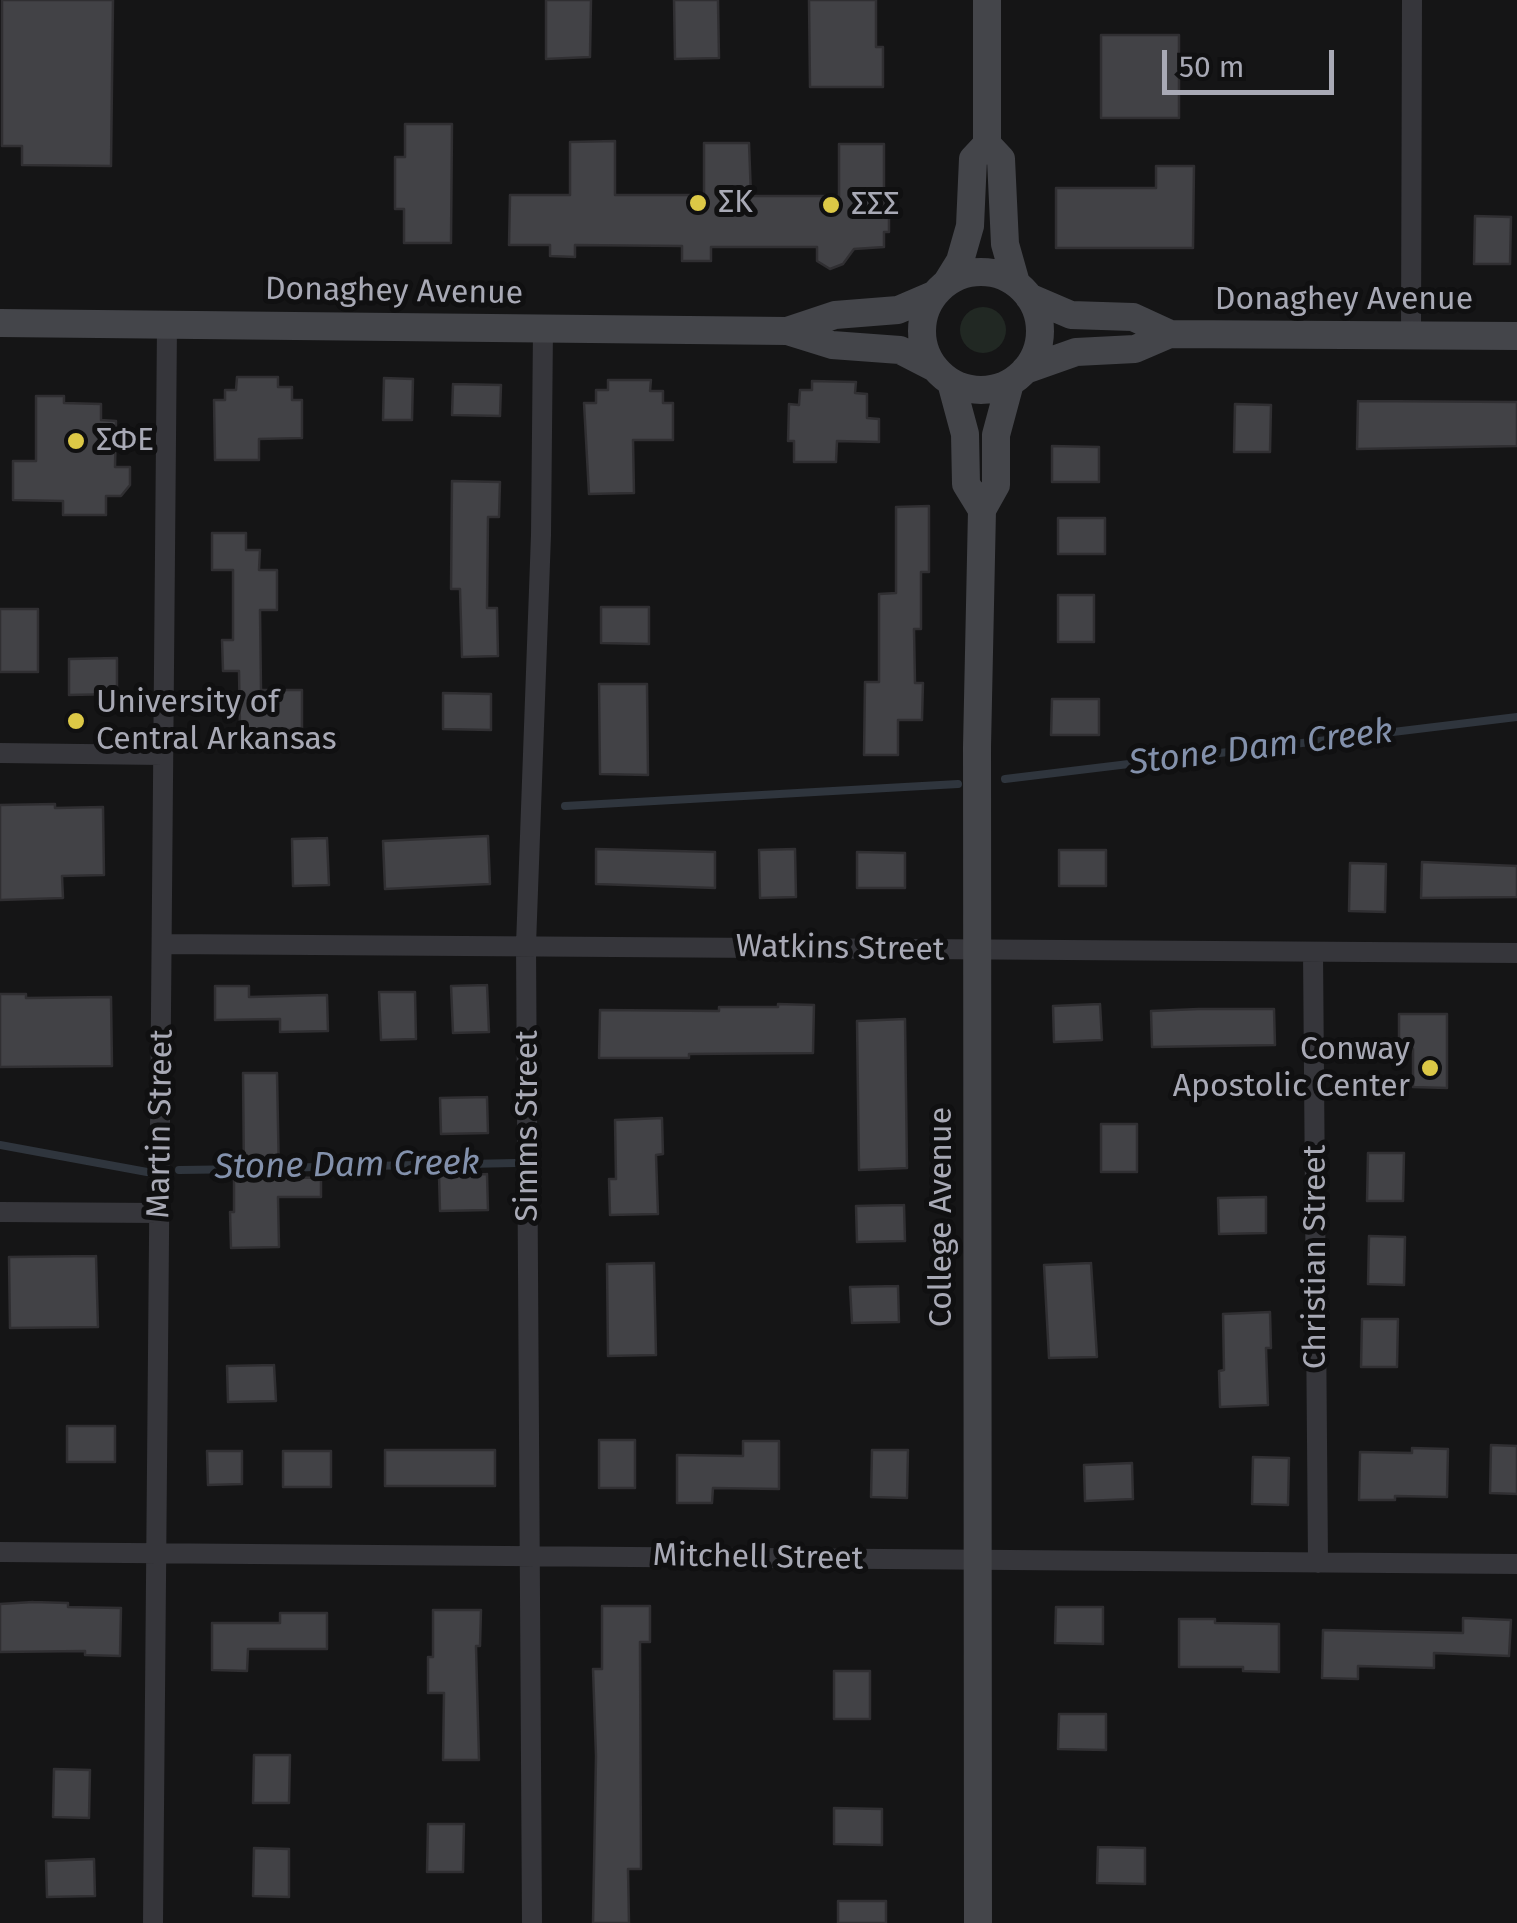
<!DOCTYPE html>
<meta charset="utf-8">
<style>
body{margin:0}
#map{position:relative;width:1517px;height:1923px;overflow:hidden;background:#151516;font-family:"Fira Sans",sans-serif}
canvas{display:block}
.scale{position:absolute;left:1162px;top:50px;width:172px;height:45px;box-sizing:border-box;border:5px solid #a8a9b5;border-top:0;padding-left:12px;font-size:30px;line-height:35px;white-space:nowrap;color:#a8a9b5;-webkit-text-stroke:8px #101011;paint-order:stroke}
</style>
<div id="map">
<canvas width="1517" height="1923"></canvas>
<div class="scale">50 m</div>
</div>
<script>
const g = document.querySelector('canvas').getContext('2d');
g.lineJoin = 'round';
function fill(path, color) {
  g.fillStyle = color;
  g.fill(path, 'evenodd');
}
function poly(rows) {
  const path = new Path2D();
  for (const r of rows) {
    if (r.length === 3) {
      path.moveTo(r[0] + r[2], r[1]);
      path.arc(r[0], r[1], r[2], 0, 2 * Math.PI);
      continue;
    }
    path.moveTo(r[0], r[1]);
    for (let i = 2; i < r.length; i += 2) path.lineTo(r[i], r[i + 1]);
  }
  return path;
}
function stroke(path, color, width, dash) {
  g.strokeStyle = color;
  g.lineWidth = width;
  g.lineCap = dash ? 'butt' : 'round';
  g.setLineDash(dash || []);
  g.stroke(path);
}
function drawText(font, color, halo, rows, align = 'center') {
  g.font = font + ' "Fira Sans",sans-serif';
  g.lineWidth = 10;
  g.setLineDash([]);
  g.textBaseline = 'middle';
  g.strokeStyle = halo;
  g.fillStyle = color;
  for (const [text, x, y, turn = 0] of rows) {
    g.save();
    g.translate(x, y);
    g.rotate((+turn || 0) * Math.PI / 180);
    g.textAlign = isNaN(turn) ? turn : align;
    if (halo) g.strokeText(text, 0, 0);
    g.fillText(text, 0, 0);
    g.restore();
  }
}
const green = poly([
 [983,330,23]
]);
const stream = poly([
 [1005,779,1517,717],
 [565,806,958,784],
 [0,1145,147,1172],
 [270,1168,516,1163],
 [179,1170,251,1169]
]);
const building = poly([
 [2,0,113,0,111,166,22,165,22,146,2,146,2,0],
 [546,0,591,0,590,57,546,59,546,0],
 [674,0,718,0,719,58,675,59,674,0],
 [809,0,876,0,876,47,883,47,883,87,810,87,809,0],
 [1101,35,1179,35,1179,118,1101,118,1101,35],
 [405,124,452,124,451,243,404,243,404,209,395,209,395,157,405,157,405,124],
 [615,141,615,195,704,195,704,143,749,143,751,196,839,196,839,144,884,144,884,214,889,214,889,232,884,232,884,247,854,249,843,264,830,269,817,261,817,247,711,247,711,261,682,261,682,246,575,245,575,257,550,256,550,245,509,245,510,195,570,195,570,142,615,141],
 [1156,166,1194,166,1193,248,1056,248,1056,188,1156,188,1156,166],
 [1475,216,1511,217,1510,264,1474,264,1475,216],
 [237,377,278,377,278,387,292,387,292,400,302,400,302,438,259,439,259,460,215,460,214,400,225,400,225,390,236,390,237,377],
 [384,378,413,379,412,420,383,420,384,378],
 [608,380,651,380,650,391,663,391,663,403,673,403,673,440,633,440,634,493,589,494,584,403,596,403,596,390,608,390,608,380],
 [812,381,856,382,855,393,867,394,867,418,879,419,879,442,837,441,836,462,794,462,794,441,788,441,789,404,799,405,800,390,812,390,812,381],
 [453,384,501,385,500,416,452,415,453,384],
 [36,396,64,396,64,403,101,404,101,420,116,421,115,467,130,467,130,485,121,496,106,496,106,515,63,515,63,501,13,500,13,461,36,461,36,396],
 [1358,401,1517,402,1517,446,1357,449,1358,401],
 [1235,404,1271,405,1270,452,1234,452,1235,404],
 [1052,446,1099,447,1099,482,1052,482,1052,446],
 [452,481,500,482,499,517,488,517,487,608,497,608,498,656,462,657,460,589,451,589,452,481],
 [929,506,929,572,921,572,921,629,914,629,915,683,923,683,922,720,898,720,898,755,864,755,865,682,879,682,879,594,896,593,896,507,929,506],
 [1058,518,1105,518,1105,554,1058,554,1058,518],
 [212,533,246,533,246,550,260,550,259,570,277,570,277,610,260,610,261,690,302,690,302,730,240,730,239,671,223,671,222,640,233,640,233,570,212,570,212,533],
 [1058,595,1094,595,1094,642,1058,642,1058,595],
 [601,607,649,607,649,644,601,643,601,607],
 [0,609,38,609,38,672,0,672,0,609],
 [117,658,117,694,69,695,69,659,117,658],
 [599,684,647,684,648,775,600,774,599,684],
 [443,693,491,694,491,730,443,729,443,693],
 [1052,699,1099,699,1099,735,1051,735,1052,699],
 [55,804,55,808,103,807,104,875,62,876,63,898,0,900,0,805,55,804],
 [488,836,490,884,385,889,383,841,488,836],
 [327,838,329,885,293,886,292,839,327,838],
 [596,849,715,852,715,888,596,884,596,849],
 [795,849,796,897,760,898,759,850,795,849],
 [1059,850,1106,850,1106,886,1059,886,1059,850],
 [857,852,905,853,905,888,857,888,857,852],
 [1422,862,1517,866,1517,897,1421,898,1422,862],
 [1350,863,1386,864,1385,912,1349,911,1350,863],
 [487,985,489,1032,453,1033,451,986,487,985],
 [215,986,249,986,249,997,327,995,328,1031,280,1032,280,1019,215,1020,215,986],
 [379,992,415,992,416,1039,381,1040,379,992],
 [0,994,26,994,26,998,111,997,112,1066,0,1067,0,994],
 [778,1004,814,1005,813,1053,689,1054,689,1058,599,1058,600,1010,719,1011,719,1007,778,1007,778,1004],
 [1100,1004,1102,1040,1054,1042,1053,1006,1100,1004],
 [1199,1009,1274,1009,1275,1045,1152,1047,1151,1011,1199,1009],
 [1399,1014,1447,1014,1447,1088,1413,1087,1413,1049,1399,1049,1399,1014],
 [905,1019,907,1168,859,1170,857,1021,905,1019],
 [243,1073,277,1073,279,1177,321,1178,321,1197,278,1197,279,1247,231,1248,230,1212,234,1212,234,1177,244,1177,243,1073],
 [487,1097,488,1133,441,1134,440,1098,487,1097],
 [662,1118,663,1154,656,1155,658,1214,610,1215,609,1179,616,1179,615,1120,662,1118],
 [1101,1124,1137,1124,1137,1172,1101,1172,1101,1124],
 [1368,1153,1404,1153,1403,1201,1367,1201,1368,1153],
 [487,1174,488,1210,440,1211,439,1175,487,1174],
 [1266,1197,1266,1233,1219,1234,1218,1198,1266,1197],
 [904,1205,905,1241,857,1242,856,1206,904,1205],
 [1369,1236,1405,1237,1404,1285,1368,1284,1369,1236],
 [96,1256,98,1327,10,1328,9,1257,96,1256],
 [654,1263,656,1355,608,1356,607,1264,654,1263],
 [1091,1263,1097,1357,1049,1358,1044,1265,1091,1263],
 [898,1286,899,1322,852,1323,850,1287,898,1286],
 [1270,1312,1271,1348,1266,1348,1268,1405,1220,1407,1219,1371,1224,1370,1223,1314,1270,1312],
 [1362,1319,1398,1319,1397,1367,1361,1367,1362,1319],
 [274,1365,276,1401,228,1402,227,1366,274,1365],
 [67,1426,115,1426,115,1462,67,1462,67,1426],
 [599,1440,635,1440,635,1488,599,1488,599,1440],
 [743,1441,779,1441,779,1489,713,1488,712,1503,677,1503,677,1455,743,1456,743,1441],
 [1491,1445,1517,1446,1517,1494,1490,1493,1491,1445],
 [1412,1448,1448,1449,1447,1497,1395,1496,1395,1500,1359,1500,1360,1452,1412,1453,1412,1448],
 [385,1450,495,1450,495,1486,385,1486,385,1450],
 [872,1450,908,1450,907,1498,871,1497,872,1450],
 [207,1451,242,1451,242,1484,208,1485,207,1451],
 [283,1451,331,1451,331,1487,283,1487,283,1451],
 [1253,1457,1289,1458,1288,1505,1252,1504,1253,1457],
 [1132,1463,1133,1499,1085,1501,1084,1465,1132,1463],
 [33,1602,68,1603,68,1607,121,1608,120,1656,85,1655,85,1651,0,1652,0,1604,33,1602],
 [602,1606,650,1606,650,1642,640,1642,641,1869,628,1869,629,1923,593,1923,596,1756,593,1669,602,1669,602,1606],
 [1056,1607,1103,1607,1103,1644,1055,1643,1056,1607],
 [433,1610,481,1610,480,1646,476,1646,479,1760,443,1760,444,1693,428,1693,428,1657,433,1657,433,1610],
 [280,1613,327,1613,327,1649,248,1649,247,1671,212,1670,212,1623,280,1623,280,1613],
 [1463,1618,1511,1620,1509,1656,1434,1653,1434,1668,1358,1666,1358,1679,1322,1678,1323,1630,1463,1633,1463,1618],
 [1179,1619,1215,1619,1215,1623,1279,1624,1279,1672,1243,1671,1243,1667,1179,1667,1179,1619],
 [834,1671,870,1671,870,1719,834,1719,834,1671],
 [1059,1714,1106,1714,1106,1750,1058,1749,1059,1714],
 [254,1755,290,1755,289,1803,253,1803,254,1755],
 [54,1769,90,1770,89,1818,53,1817,54,1769],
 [834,1808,882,1809,882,1845,834,1844,834,1808],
 [428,1824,464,1824,463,1872,427,1872,428,1824],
 [1098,1847,1145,1848,1145,1884,1097,1883,1098,1847],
 [254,1848,289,1849,289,1897,253,1896,254,1848],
 [94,1859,95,1896,47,1897,46,1861,94,1859],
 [838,1901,886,1901,886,1923,838,1923,838,1901]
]);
const street = poly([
 [1411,335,1412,0],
 [0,753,163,755],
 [163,944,1517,953],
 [1313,952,1318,1563],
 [0,1212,160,1213],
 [0,1552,1517,1564],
 [153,1923,167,325],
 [532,1923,526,945,541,535,543,329]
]);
const secondary = poly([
 [987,144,1001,159,1005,244,1016,283],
 [981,331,59],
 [947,282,960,261,970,226,973,159,987,144,987,0],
 [1029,297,1071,315,1133,317,1170,334,1517,336],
 [0,323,787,331,832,345,900,350,935,368],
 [787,331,835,315,898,310,933,295],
 [1025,370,1076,352,1135,349,1170,334],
 [951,382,965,434,966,484,982,510],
 [978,1923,977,747,982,510,996,485,996,435,1010,383]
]);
const markers = [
 [698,203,10,"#dcc846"],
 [831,205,10,"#dcc846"],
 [76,441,10,"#dcc846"],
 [76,721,10,"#dcc846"],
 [1430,1068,10,"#dcc846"]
];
const poiNames = [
 ["ΣΚ",718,203],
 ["ΣΣΣ",851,205],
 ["ΣΦΕ",96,441],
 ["University of",96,703],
 ["Central Arkansas",96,740],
 ["Conway",1410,1050,"right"],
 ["Apostolic Center",1410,1087,"right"]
];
const streetNames = [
 ["Donaghey Avenue",394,292,1],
 ["Donaghey Avenue",1344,300],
 ["Watkins Street",840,949,1],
 ["Martin Street",161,1124,-89],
 ["Simms Street",528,1126,-90],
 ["College Avenue",942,1217,-90],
 ["Christian Street",1316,1257,-90],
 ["Mitchell Street",758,1558,1]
];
const waterNames = [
 ["Stone Dam Creek",1261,748,-7],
 ["Stone Dam Creek",347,1166,-1]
];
fill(green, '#212823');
stroke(stream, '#2f353d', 8);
fill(building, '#424246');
stroke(building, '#302f32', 2.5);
stroke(street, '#36363b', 20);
stroke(secondary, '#44454a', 28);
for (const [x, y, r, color] of markers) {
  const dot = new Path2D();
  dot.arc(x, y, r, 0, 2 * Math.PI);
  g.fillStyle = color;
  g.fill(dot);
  stroke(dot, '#101011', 4);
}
drawText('32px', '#a8a9b5', '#101011', poiNames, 'left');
drawText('32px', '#a8a9b5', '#101011', streetNames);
drawText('italic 35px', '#8391ac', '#101011', waterNames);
</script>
